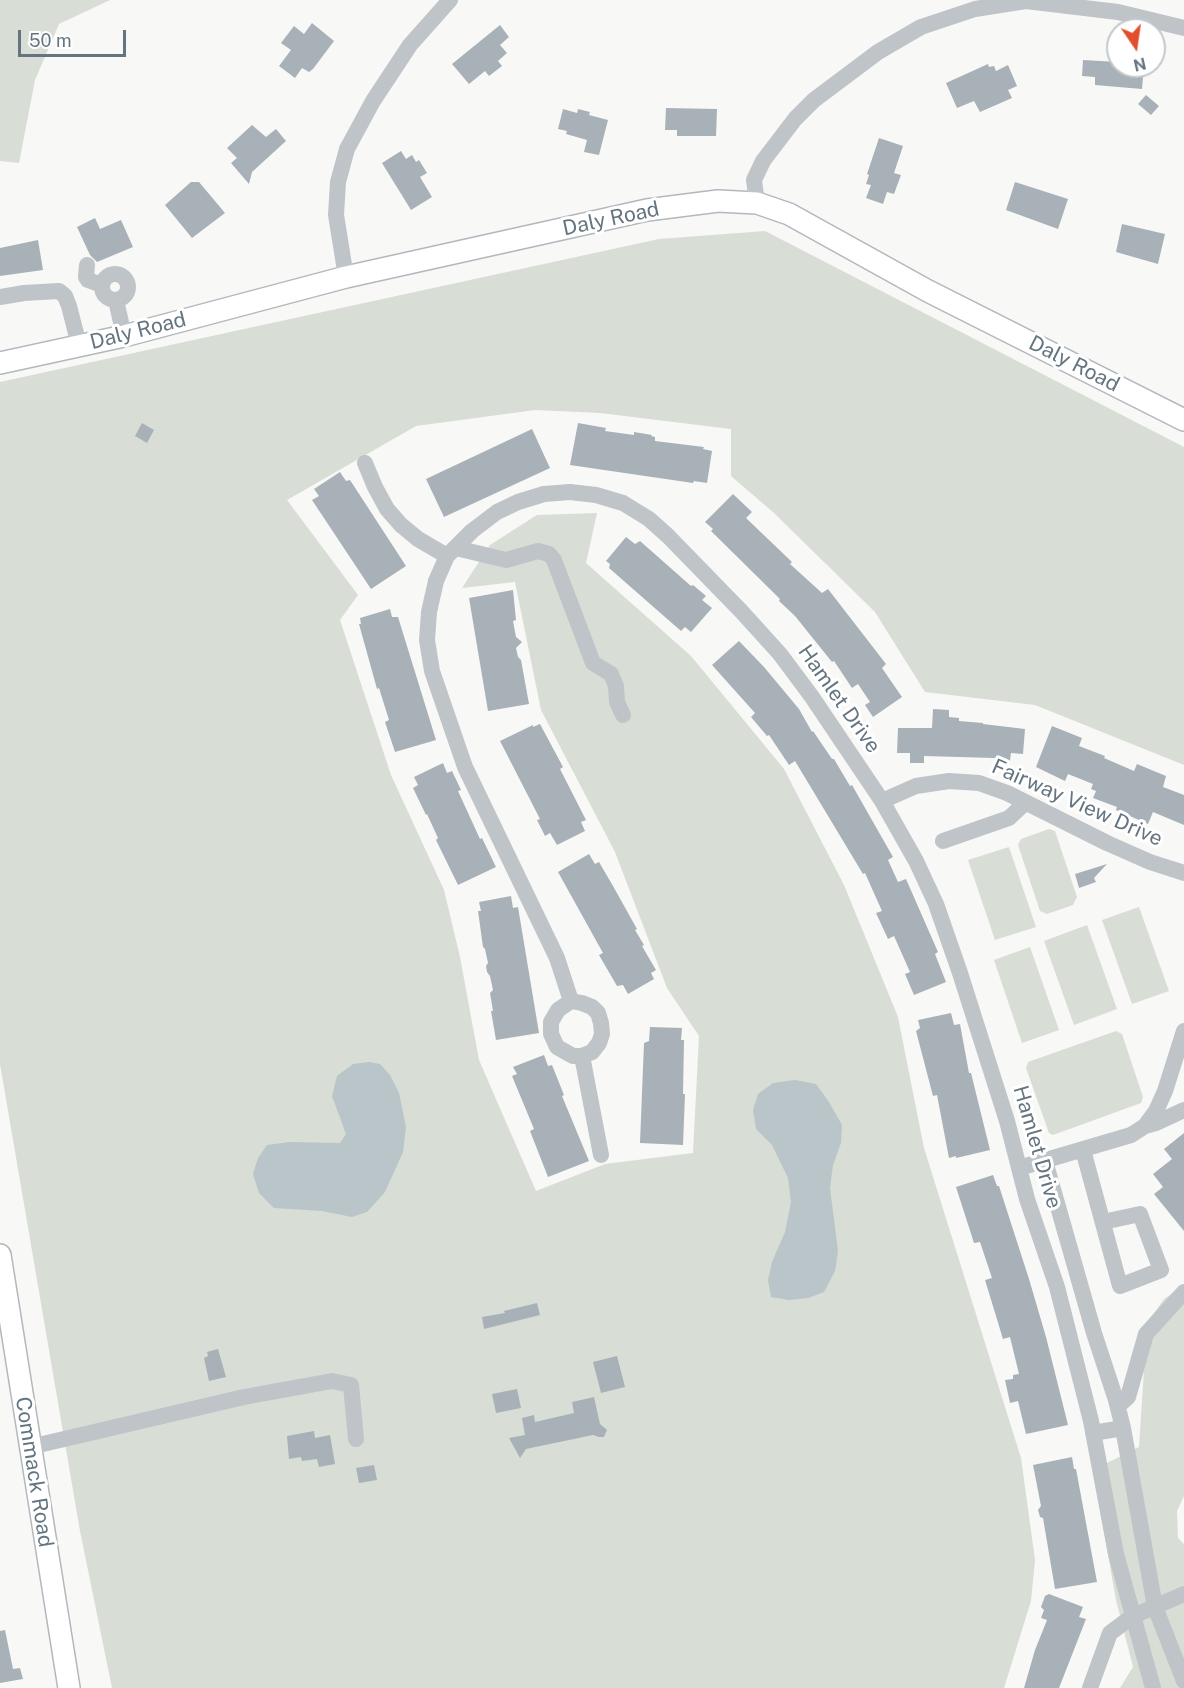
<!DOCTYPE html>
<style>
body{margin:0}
#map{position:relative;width:1184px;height:1688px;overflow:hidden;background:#f8f8f6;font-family:"Public Sans",sans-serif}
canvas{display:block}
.north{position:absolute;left:1106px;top:18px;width:60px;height:60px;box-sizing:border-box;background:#fff;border:2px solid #c1c8cc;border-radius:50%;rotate:167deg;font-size:16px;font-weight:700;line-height:24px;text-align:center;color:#647580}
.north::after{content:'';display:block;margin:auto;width:21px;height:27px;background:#e0502e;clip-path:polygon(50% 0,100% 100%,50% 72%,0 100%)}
.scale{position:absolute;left:18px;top:30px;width:108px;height:27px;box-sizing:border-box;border:3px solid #647580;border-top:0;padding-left:8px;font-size:18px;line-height:21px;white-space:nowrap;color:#647580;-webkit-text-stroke:4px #fff;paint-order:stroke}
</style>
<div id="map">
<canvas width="1184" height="1688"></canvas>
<div class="north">N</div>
<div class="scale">50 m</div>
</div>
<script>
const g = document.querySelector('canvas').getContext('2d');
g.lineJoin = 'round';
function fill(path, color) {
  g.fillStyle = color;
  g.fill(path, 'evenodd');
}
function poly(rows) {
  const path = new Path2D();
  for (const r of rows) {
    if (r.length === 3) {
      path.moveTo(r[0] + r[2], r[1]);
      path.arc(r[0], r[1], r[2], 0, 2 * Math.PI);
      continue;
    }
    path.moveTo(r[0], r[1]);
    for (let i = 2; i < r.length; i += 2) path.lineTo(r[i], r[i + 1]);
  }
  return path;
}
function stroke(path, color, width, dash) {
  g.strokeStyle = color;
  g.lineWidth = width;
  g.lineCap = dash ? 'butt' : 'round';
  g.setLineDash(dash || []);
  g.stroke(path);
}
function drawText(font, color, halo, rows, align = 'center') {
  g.font = font + ' "Public Sans",sans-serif';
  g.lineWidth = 6;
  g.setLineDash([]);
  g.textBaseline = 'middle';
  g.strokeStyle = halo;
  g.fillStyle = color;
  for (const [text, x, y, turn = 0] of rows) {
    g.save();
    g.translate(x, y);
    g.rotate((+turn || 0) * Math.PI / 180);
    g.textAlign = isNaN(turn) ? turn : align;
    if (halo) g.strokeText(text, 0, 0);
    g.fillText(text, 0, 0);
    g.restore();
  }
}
const green = poly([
 [0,0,110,0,59,24,35,80,19,163,0,161],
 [765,231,1184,447,1184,765,1035,705,925,692,875,612,774,513,731,476,731,429,600,413,535,410,416,426,287,500,358,595,340,620,391,775,444,890,460,957,479,1060,536,1191,605,1164,693,1153,699,1036,667,988,615,852,541,710,515,582,462,588,490,545,537,515,597,513,586,563,691,656,784,769,844,885,898,1017,924,1148,1021,1458,1035,1560,1031,1601,1004,1688,112,1688,80,1531,0,1064,0,382,659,239],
 [1049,829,1055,831,1077,897,1073,905,1047,914,1040,911,1018,845,1021,839],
 [1009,847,1036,927,995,940,968,860],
 [1139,907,1169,991,1132,1004,1102,920],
 [1087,925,1117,1009,1074,1025,1044,941],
 [1030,947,1059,1030,1022,1043,994,960],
 [1116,1031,1122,1034,1143,1097,1141,1103,1053,1135,1049,1133,1026,1068,1028,1062],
 [1184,1285,1184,1496,1177,1511,1178,1538,1184,1544,1184,1688,1120,1688,1133,1667,1116,1600,1093,1470,1139,1447,1147,1323,1164,1299]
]);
const water = poly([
 [369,1062,380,1064,390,1075,399,1093,406,1127,403,1152,385,1192,367,1212,352,1217,322,1211,274,1208,259,1193,253,1174,258,1158,267,1145,289,1142,340,1143,346,1134,332,1096,337,1076,353,1064],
 [795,1080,816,1084,829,1102,842,1125,841,1143,833,1165,830,1188,838,1251,835,1271,824,1292,808,1298,789,1300,771,1297,768,1280,772,1262,785,1232,791,1202,788,1178,772,1145,756,1129,753,1110,758,1094,773,1083]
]);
const building = poly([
 [312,23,334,41,313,69,309,72,302,68,295,78,279,66,291,50,281,43,294,26,304,34],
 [500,25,509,37,500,45,507,53,498,61,502,66,489,76,485,71,469,84,452,64],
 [1083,60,1118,62,1118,66,1144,66,1142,89,1095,85,1095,77,1082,76],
 [988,64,989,67,994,66,996,71,1008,65,1017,86,1008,90,1012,98,980,112,974,101,957,108,946,83],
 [1146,95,1159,106,1151,115,1138,104],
 [666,108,717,109,716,136,677,136,677,130,665,130],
 [563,109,577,113,578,109,590,112,589,115,608,120,599,155,584,152,587,140,566,134,567,131,558,129],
 [252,125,266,137,276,129,286,141,252,172,249,184,231,163,237,158,227,148],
 [879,138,903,146,894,173,901,175,894,194,887,192,883,204,866,198,871,185,866,184,869,175,867,174],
 [401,151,406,159,412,155,416,162,419,160,427,173,420,177,432,197,411,210,382,163],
 [191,182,199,182,225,213,192,238,165,205],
 [1015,182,1068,199,1058,229,1006,210],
 [95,218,100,229,121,220,133,247,97,262,90,255,77,227],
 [1122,224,1165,234,1158,264,1116,252],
 [38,240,43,270,0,276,0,248],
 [142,423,154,430,147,443,135,436],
 [578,423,606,428,605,431,634,435,634,432,652,435,651,436,655,437,655,441,704,447,703,449,712,451,707,483,694,481,693,483,570,465],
 [532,429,550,468,444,517,426,479],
 [340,472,346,481,350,480,406,566,371,589,312,500,319,496,314,489],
 [733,494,752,512,746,518,792,562,790,564,822,593,828,589,886,664,882,668,902,697,873,717,865,705,870,702,858,684,852,688,834,661,832,662,795,616,779,601,780,599,711,531,713,529,705,522],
 [626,537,635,544,640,541,691,586,693,585,706,596,702,600,712,608,691,632,685,627,681,631,609,568,610,564,606,561],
 [513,590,516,620,513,621,516,637,522,642,516,648,518,657,521,660,529,704,488,711,469,598],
 [390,609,392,617,398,617,436,740,395,752,385,722,389,720,379,688,377,689,359,624,361,624,360,618],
 [739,641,764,667,799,709,812,732,813,731,832,759,834,759,850,786,852,785,893,857,888,860,898,882,906,879,938,952,935,954,946,982,914,995,905,974,910,972,894,936,888,939,876,913,882,911,865,873,863,874,795,761,789,765,769,735,767,736,751,717,755,713,712,665],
 [933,709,949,710,949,717,959,718,959,721,983,723,983,724,1025,729,1023,754,1011,753,1010,761,994,758,924,756,924,763,910,763,910,753,897,753,898,728,932,728],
 [540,724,563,767,560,769,586,820,581,822,585,831,557,845,550,833,545,836,537,820,540,819,500,741,533,725,533,727],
 [1052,726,1082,738,1079,746,1105,756,1104,758,1134,771,1137,764,1166,776,1163,787,1184,795,1184,825,1153,812,1148,824,1116,810,1117,807,1093,798,1096,791,1091,789,1093,784,1068,774,1065,781,1036,767],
 [443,763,447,773,452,771,461,790,458,791,480,839,482,838,496,867,458,885,436,840,438,838,427,814,426,815,413,788,418,785,414,777],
 [589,854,595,864,599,862,613,886,637,929,635,930,644,945,642,946,656,970,651,973,654,979,628,994,623,985,617,986,599,955,603,953,558,872],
 [1107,864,1094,878,1096,882,1079,888,1075,874],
 [511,896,513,908,518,907,539,1033,496,1040,491,1011,493,1011,490,993,493,990,490,976,487,972,486,966,488,963,485,949,483,947,478,911,481,911,479,902],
 [951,1013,954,1025,960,1024,969,1073,971,1073,990,1150,956,1158,956,1156,949,1158,937,1095,933,1096,916,1031,920,1028,918,1020],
 [650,1027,682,1028,681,1040,684,1040,683,1094,685,1094,683,1145,640,1143,644,1043,649,1041],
 [544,1055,548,1066,552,1065,564,1095,562,1096,589,1161,548,1177,530,1131,534,1129,512,1076,517,1074,513,1067],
 [1184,1133,1184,1231,1154,1194,1163,1187,1153,1174,1172,1159,1164,1149],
 [993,1175,997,1186,999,1186,1029,1279,1046,1337,1068,1425,1026,1434,1018,1401,1010,1403,1005,1380,1013,1379,1013,1375,1019,1374,1010,1337,1003,1339,985,1280,992,1278,980,1242,974,1243,956,1187],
 [537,1303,540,1315,484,1329,482,1317,505,1313,504,1311],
 [218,1349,226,1377,209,1381,204,1358,208,1356,207,1352],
 [617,1356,625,1387,601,1393,593,1362],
 [517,1389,521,1408,496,1413,492,1394],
 [594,1397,600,1424,607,1430,604,1437,599,1437,593,1435,526,1449,520,1458,509,1438,525,1435,522,1418,534,1415,535,1422,574,1413,572,1402],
 [314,1431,315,1438,330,1435,335,1464,319,1467,317,1459,302,1461,301,1457,289,1459,287,1436],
 [1072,1457,1074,1469,1076,1469,1097,1582,1055,1589,1043,1518,1040,1517,1038,1510,1041,1506,1033,1465],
 [374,1465,377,1480,359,1483,356,1468],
 [1049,1594,1083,1607,1079,1617,1086,1619,1059,1688,1024,1688,1035,1650,1047,1620,1041,1618,1044,1610,1041,1607,1045,1596],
 [5,1630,13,1669,20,1668,23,1679,0,1683,0,1631]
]);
const minor = poly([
 [757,203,754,180,763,161,795,119,814,100,878,52,921,27,975,9,1026,1,1118,12,1184,28],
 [87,265,86,277,88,280,102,285],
 [115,287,13],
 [346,277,336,215,338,182,347,149,373,101,410,45,450,0],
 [0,297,24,293,59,291,65,296,69,306,79,345],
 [116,300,124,336],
 [365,463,375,487,387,509,401,525,418,539,447,556],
 [456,548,506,560,538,551,549,554,554,560,593,663,611,674,616,686,617,702,623,715],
 [882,801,916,786,949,781,979,783,1007,793,1107,843,1150,862,1184,873],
 [943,841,1009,818,1025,803],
 [571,1001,557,958,465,767,432,671,427,640,429,612,436,581,447,556,472,531,497,512,518,502,544,494,570,492,596,495,623,503,649,519,668,536,741,611,780,654,812,697,882,801,916,861,936,904,960,973,1007,1121,1027,1199,1057,1287,1091,1421,1116,1554,1153,1688],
 [571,1001,582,1003,592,1007,598,1013,601,1023,602,1034,599,1043,592,1052,582,1056,573,1056,557,1047,551,1034,551,1022,558,1010,571,1001],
 [582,1056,601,1155],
 [1145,1126,1156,1123,1184,1110],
 [1083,1150,1120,1286,1161,1270,1140,1214,1103,1222],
 [1045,1161,1094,1333,1116,1400,1123,1428,1093,1433],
 [1019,1168,1131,1135,1145,1126,1156,1111,1165,1091,1184,1031],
 [1118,1406,1128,1397,1146,1334,1184,1292],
 [1123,1428,1155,1607,1184,1681],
 [30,1447,244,1397,332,1381,351,1385,356,1439],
 [1090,1688,1110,1633,1133,1616,1184,1594]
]);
const major = poly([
 [0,363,124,336,346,277,647,210,718,201,757,203,789,214,928,291,1184,420],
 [0,1255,69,1688]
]);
const streetNames = [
 ["Daly Road",611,219,-12],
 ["Daly Road",138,331,-14],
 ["Daly Road",1074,364,27],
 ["Hamlet Drive",839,699,55],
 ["Fairway View Drive",1077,803,24],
 ["Hamlet Drive",1037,1147,74],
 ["Commack Road",34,1472,81]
];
fill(green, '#d8ddd5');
fill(water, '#b9c5c9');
fill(building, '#a8b1b7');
stroke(major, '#b3b8bc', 24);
stroke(minor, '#bfc4c8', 16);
stroke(major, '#fff', 21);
drawText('21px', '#647580', '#fff', streetNames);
</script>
